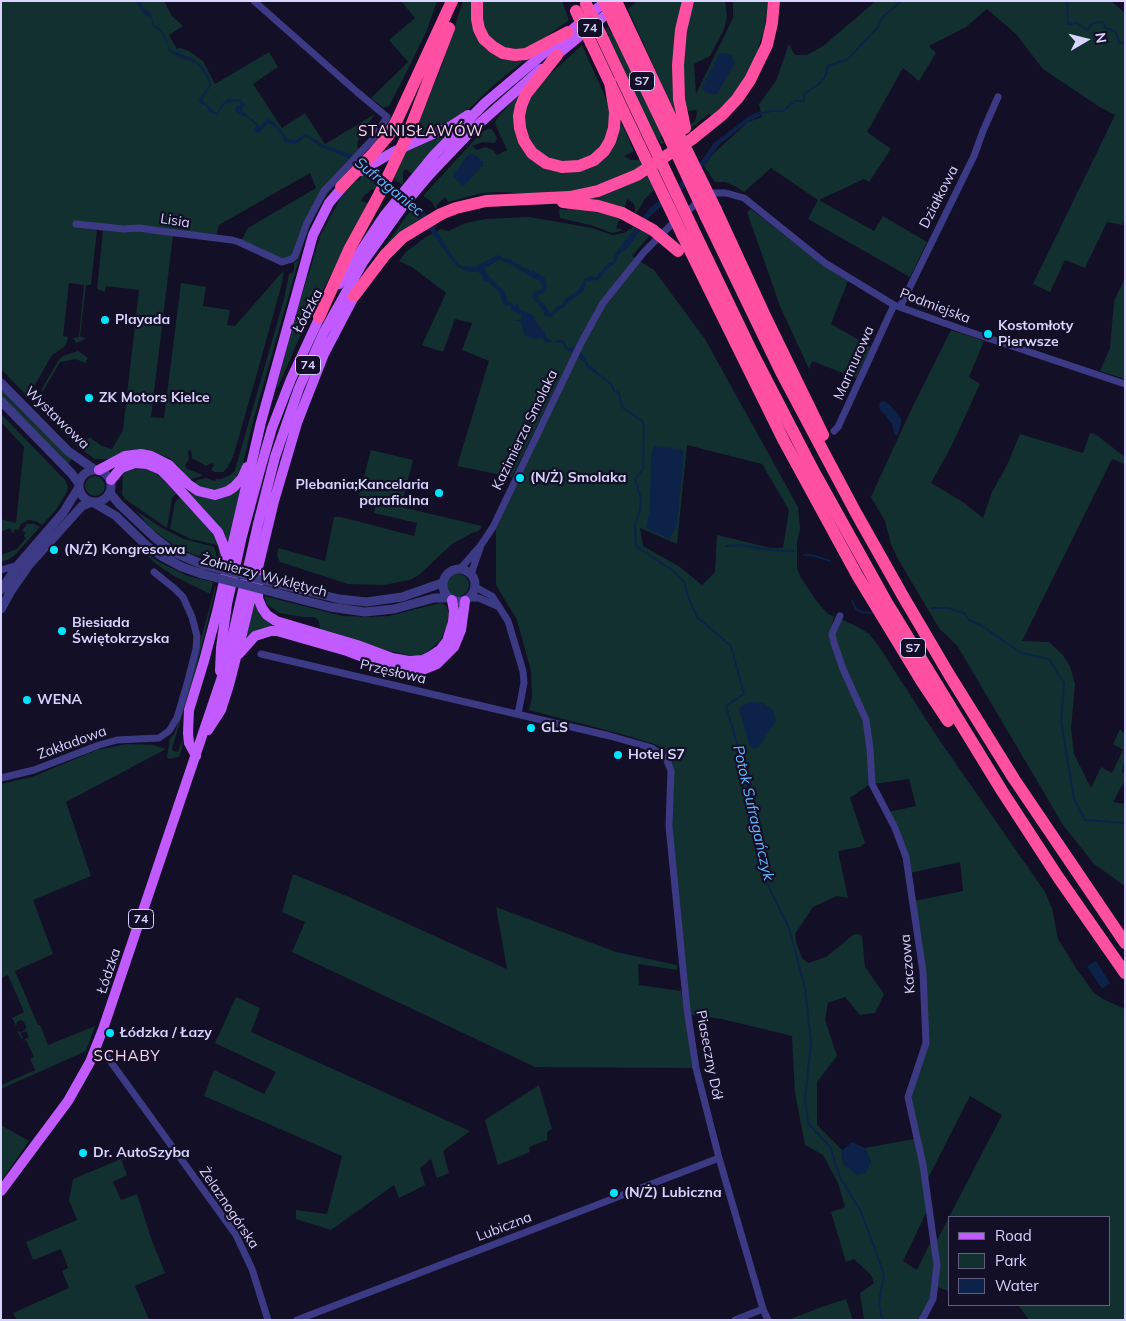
<!DOCTYPE html>
<meta charset="utf-8">
<style>
body{margin:0}
#map{position:relative;width:1126px;height:1321px;overflow:hidden;background:#130f26;font-family:Mulish,sans-serif}
canvas{display:block}
.frame{position:absolute;inset:0;border:2px solid #d9d4ff;pointer-events:none}
.legend{position:absolute;left:948px;top:1216px;width:162px;height:90px;box-sizing:border-box;background:#130f26;border:1px solid #625e7d;margin:0;padding:6px 9px;list-style:none;font-size:15px;color:#d9d4ff}
.legend li{display:flex;align-items:center;gap:10px;height:25px}
.legend b{width:25px;border:1px solid #625e7d}
.north{position:absolute;left:1061px;top:15px;width:50px;height:50px;-webkit-text-stroke:4px #130f26;paint-order:stroke;rotate:82deg;font-size:14px;font-weight:700;line-height:20px;text-align:center;color:#d9d4ff}
.north::after{content:'';display:block;margin:auto;width:18px;height:22px;background:#d9d4ff;clip-path:polygon(50% 0,100% 100%,50% 72%,0 100%)}
</style>
<div id="map">
<canvas width="1126" height="1321"></canvas>
<div class="frame"></div>
<ul class="legend">
<li><b style="height:6px;background:#c25bff"></b>Road</li>
<li><b style="height:14px;background:#12302f"></b>Park</li>
<li><b style="height:14px;background:#0c2248"></b>Water</li>
</ul>
<div class="north">N</div>
</div>
<script>
const g = document.querySelector('canvas').getContext('2d');
g.lineJoin = 'round';
function fill(path, color) {
  g.fillStyle = color;
  g.fill(path, 'evenodd');
}
function poly(rows) {
  const path = new Path2D();
  for (const r of rows) {
    if (r.length === 3) {
      path.moveTo(r[0] + r[2], r[1]);
      path.arc(r[0], r[1], r[2], 0, 2 * Math.PI);
      continue;
    }
    path.moveTo(r[0], r[1]);
    for (let i = 2; i < r.length; i += 2) path.lineTo(r[i], r[i + 1]);
  }
  return path;
}
function stroke(path, color, width, dash) {
  g.strokeStyle = color;
  g.lineWidth = width;
  g.lineCap = dash ? 'butt' : 'round';
  g.setLineDash(dash || []);
  g.stroke(path);
}
function drawText(font, color, halo, rows, align = 'center') {
  g.font = font + ' Mulish,sans-serif';
  g.lineWidth = 4.5;
  g.setLineDash([]);
  g.textBaseline = 'middle';
  g.strokeStyle = halo;
  g.fillStyle = color;
  for (const [text, x, y, turn = 0] of rows) {
    g.save();
    g.translate(x, y);
    g.rotate((+turn || 0) * Math.PI / 180);
    g.textAlign = isNaN(turn) ? turn : align;
    if (halo) g.strokeText(text, 0, 0);
    g.fillText(text, 0, 0);
    g.restore();
  }
}
const green = poly([
 [1,1,164,1,172,16,183,26,169,35,177,49,180,48,189,51,203,61,215,84,269,52,278,67,253,84,282,128,305,113,325,144,375,114,359,137,357,146,359,149,345,163,323,188,295,252,290,258,283,260,241,241,248,228,316,188,310,173,219,225,216,236,173,235,151,417,164,418,181,283,206,287,203,306,230,310,227,325,235,326,284,270,282,283,261,359,234,454,228,467,223,472,215,472,211,470,214,465,212,463,206,466,192,458,191,450,188,451,189,459,185,466,187,469,203,475,190,480,177,465,169,458,151,451,133,450,122,452,109,459,95,459,82,450,89,437,102,446,112,449,123,430,139,290,106,286,105,292,97,289,103,231,97,230,91,285,86,285,80,337,85,338,85,339,76,343,73,338,79,337,84,285,69,283,63,336,68,337,67,342,64,347,52,355,32,390,32,396,29,398,1,369],
 [401,1,437,1,427,30,405,75,389,106,384,108,371,98,408,62,389,40,415,18],
 [463,1,472,1,475,32,484,48,490,52,513,61,524,61,496,83,471,107,444,125,412,139,443,63],
 [482,1,562,1,569,20,536,44,525,49,506,48,493,41,486,32,481,13],
 [637,1,683,1,677,118,628,9],
 [694,1,725,1,727,17,724,29,710,56,694,64,696,94,733,18,733,1,768,1,764,30,755,58,746,77,723,107,712,116,709,114,691,128,690,125,695,121,697,113,696,110,687,111,682,81,688,19],
 [876,1,1111,1,1125,13,1125,220,1122,225,1107,222,1085,268,1065,260,1050,292,1033,284,1115,115,1098,106,1043,69,1016,34,987,9,966,27,929,46,936,53,919,81,903,68,867,132,891,149,869,182,864,179,819,200,874,231,883,216,927,242,910,277,808,219,818,200,771,168,744,192,735,186,725,182,715,182,704,166,713,154,748,122,762,117,759,104,776,81,789,44,795,55,807,55,823,46],
 [608,27,611,33,615,33,663,134,660,137,664,143,661,144,658,139,654,137,606,38,609,35,606,29],
 [582,45,608,103,610,118,609,130,602,145,594,154,579,162,555,162,536,149,530,141,525,130,524,118,526,103,535,88],
 [519,93,523,150,583,170,622,124,634,151,624,156,631,160,640,160,643,166,599,187,571,192,536,194,498,192,482,193,448,202,445,197,437,205,436,209,432,202,423,196,478,136,485,130,492,129,497,138,495,143,483,142,472,146,476,150,486,147,493,150,497,155,507,150,495,124,496,120],
 [468,156,483,162,483,166,453,176],
 [458,126,412,174,405,169,403,173,403,185,393,179,406,150],
 [350,167,351,168,338,181,321,203,307,231,254,418,242,467,232,483,222,489,212,490,199,487,195,483,197,480,206,478,215,481,216,479,222,479,230,475,235,470,284,299,289,274,292,273,294,270,294,263,297,261,308,229,320,203,337,180],
 [364,173,377,186,375,190,372,189,364,196,361,201,368,203,305,325,278,387,276,388,298,307,321,234,341,197,355,181,360,180,361,176],
 [648,176,654,190,645,199,635,215,635,208,634,204,627,199,624,210,576,200,599,197],
 [566,206,575,207,620,218,616,228,624,230,612,233,594,226,560,218,559,209,567,210],
 [412,208,418,211,423,217,413,223,395,238,377,258],
 [751,209,823,265,848,281,831,324,871,347,856,378,812,361,809,369,780,306,747,212],
 [530,217,592,228,612,235,624,233,632,228,635,224,651,234,632,256,654,270,705,339,798,507,800,529,797,543,797,568,801,578,818,603,828,614,834,616,830,634,863,720,868,749,870,784,850,798,865,843,860,847,838,851,848,898,837,896,813,907,795,934,796,942,802,958,808,963,826,957,853,935,857,934,862,936,865,967,884,994,875,1013,860,1015,845,997,828,1003,825,1020,837,1056,817,1082,817,1125,842,1150,843,1164,871,1163,865,1148,914,1139,921,1166,927,1211,903,1261,917,1270,931,1241,934,1265,932,1298,919,1320,864,1320,860,1293,874,1283,871,1275,854,1259,846,1262,831,1212,845,1207,838,1183,823,1155,805,1145,795,1093,792,1036,722,1019,691,1015,672,826,674,773,669,756,657,745,625,735,529,710,532,698,531,671,517,620,496,585,496,529,587,335,583,332,512,477,457,466,489,361,462,350,472,323,455,319,443,352,422,345,446,293,412,267,399,261,406,252,426,237,441,229,448,231,466,223,486,219],
 [687,445,762,464,789,510,783,548,771,548,717,535,715,572,702,585,680,567,643,546,640,528,677,544],
 [1125,278,1125,379,1100,371,1110,348,1114,301],
 [951,330,984,341,969,377,980,384,951,447,931,483,963,502,983,518,992,492,1007,465,1020,434,1083,453,1090,433,1095,434,1125,457,1125,464,1112,459,1022,641,1049,642,1062,654,1070,666,1075,684,1071,728,1074,754,1091,788,1101,767,1112,773,1123,750,1113,744,1120,729,1125,735,1125,758,1122,772,1125,774,1125,780,1113,802,1125,804,1125,886,1094,864,1063,825,958,647,939,628,898,559,891,544,885,521,871,497,911,410],
 [78,351,88,358,85,363,76,359,60,362,42,393,42,389,59,359,63,356],
 [1,388,72,459,68,464,1,395],
 [37,402,40,403,41,406,43,405,58,420,68,426,67,428,86,439,80,449,35,403],
 [1,414,65,480,68,487,67,492,56,510,42,525,36,521,28,520,21,524,18,530,15,529,13,534,10,528,1,532,1,519,16,523,24,447,1,422],
 [371,450,413,460,401,507,482,526,479,531,472,533,452,544,419,575,410,580,384,585,348,584,280,562,277,555,278,548,325,561,334,517,341,517,414,536,417,523,374,513,377,501,359,496],
 [133,458,148,458,158,462,168,468,191,491,205,497,215,498,226,496,243,485,228,547,222,533,216,524,175,479,161,467,153,462,141,460,129,461,117,467,115,465],
 [139,468,150,469,155,472,177,493,172,498,167,528,125,499,122,494,123,472],
 [95,486,10],
 [180,497,215,535,221,551,221,562,217,545,191,539,170,529,175,502],
 [135,510,162,528,184,539,214,547,218,561,192,554,173,545,152,529],
 [113,521,143,551,161,563,188,576,213,582,210,594,174,576,156,564],
 [27,524,34,524,40,527,14,556,7,560,1,562,1,555,17,549,26,538,24,536,25,532,22,531],
 [458,585,11],
 [215,587,216,587,194,678,172,748,173,751,178,752,184,736,182,748,179,757,169,759,167,757,170,739,175,732,180,717],
 [264,596,343,616,371,617,389,616,440,603,444,604,447,607,449,614,447,625,440,641,427,652,418,656,409,655,385,650,320,630,319,621,314,617,303,617,279,613,267,604],
 [255,601,263,615,278,625,342,643,393,662,409,665,427,662,435,658,447,647,455,631,456,607,460,607,457,633,446,652,429,664,408,667,396,665,337,644,276,628,260,630,252,634,245,641],
 [843,620,858,627,869,634,878,645,938,738,1045,892,1052,908,1058,939,1076,968,1094,993,1103,999,1125,1009,1125,1320,1029,1320,1018,1305,1110,1305,1110,1217,950,1217,950,1292,938,1287,939,1265,935,1244,1002,1115,970,1096,926,1182,910,1097,928,1044,914,901,963,891,960,862,910,873,888,812,916,806,909,779,873,784,872,749,836,642,836,634,841,622],
 [127,744,153,745,166,749,66,802,91,876,33,900,53,954,15,971,38,1025,40,1025,48,1045,95,1026,86,1051,1,1089,1,1085,35,1070,30,1059,34,1057,26,1040,22,1041,29,1037,26,1031,21,1033,23,1039,22,1039,17,1031,21,1032,25,1030,26,1027,24,1022,21,1020,17,1022,16,1026,12,1018,24,1012,8,975,1,978,1,784,32,777,97,750],
 [293,874,349,897,507,969,496,907,616,952,677,965,677,970,638,964,639,985,681,991,693,1068,535,1067,292,952,305,922,282,912],
 [236,997,260,1008,251,1032,470,1131,443,1151,449,1173,437,1178,431,1159,420,1168,425,1185,399,1198,394,1185,331,1230,296,1219,296,1210,327,1214,342,1156,204,1096,214,1070,264,1094,276,1072,215,1043],
 [539,1085,552,1129,547,1132,547,1140,529,1147,530,1152,498,1165,485,1120],
 [1,1125,29,1141,1,1181],
 [121,1159,127,1175,113,1182,121,1200,137,1194,152,1241,165,1273,135,1286,149,1320,17,1320,13,1313,69,1288,62,1271,68,1268,61,1249,33,1260,26,1242,77,1220,69,1200,73,1179],
 [846,1299,853,1320,788,1320,819,1308]
]);
const water = poly([
 [135,1,140,1,144,9,151,14,154,25,160,28,166,37,170,50,192,58,204,68,209,77,211,85,202,100,215,112,217,113,222,104,228,99,240,99,245,104,242,109,243,112,258,124,259,127,261,126,265,120,269,119,274,122,288,139,296,140,305,134,324,145,351,154,371,169,390,189,418,206,424,211,457,263,462,266,475,267,498,255,503,258,510,259,524,268,532,271,533,269,536,273,544,277,546,282,547,290,544,293,538,295,537,298,546,306,550,314,558,306,562,305,565,299,579,290,585,278,592,275,592,277,596,277,608,263,613,262,615,254,650,208,693,172,714,143,749,116,761,111,762,115,748,122,719,145,693,181,651,215,627,249,620,253,615,264,610,266,598,280,587,281,583,292,568,302,566,306,560,309,552,317,545,316,542,309,532,297,533,292,543,289,541,281,537,280,508,263,499,260,485,268,486,273,505,292,507,301,515,305,518,303,520,310,523,310,534,316,536,322,546,333,545,336,547,338,554,342,559,340,564,341,567,348,574,347,582,353,589,365,597,371,596,373,588,369,583,360,579,359,571,351,567,351,562,343,547,342,546,343,542,337,537,339,525,336,520,321,514,321,521,319,521,314,511,310,510,306,503,305,501,297,497,290,487,281,483,280,482,275,478,272,469,272,456,266,433,235,418,211,387,192,372,176,349,158,321,147,307,137,305,137,298,143,286,143,283,140,283,136,275,127,269,123,259,133,255,132,253,129,256,127,255,124,246,117,235,111,236,106,241,105,239,101,226,103,216,115,209,112,206,106,200,103,199,100,210,84,201,68,195,62,180,58,169,51,167,48,169,47,161,32,153,27,151,18,144,14],
 [724,53,732,56,735,63,717,94,714,95,703,90,702,87,719,54],
 [470,154,474,154,483,162,483,165,465,185,462,185,453,177,453,175],
 [882,401,887,402,887,404,889,404,901,418,901,424,897,436,894,434,892,424,885,415,886,414,884,414,880,410,879,404],
 [654,446,681,449,684,453,677,524,670,539,646,528,650,508,651,456],
 [753,702,762,703,773,710,776,720,775,723,758,748,752,748,750,746,739,709,741,706,746,703],
 [1096,961,1110,983,1102,989,1087,966],
 [852,1142,865,1148,871,1163,866,1173,857,1175,843,1164,842,1150]
]);
const stream = poly([
 [1067,1,1068,24,1077,23,1087,30,1093,23,1103,22,1106,28,1115,31,1120,43,1125,43],
 [760,114,771,111,783,111,795,101,804,101,804,94,819,84,825,77,828,66,848,59,878,27,883,17,901,1],
 [594,371,611,384,614,391,619,393,622,407,642,421,644,427,643,469,635,479,641,499,640,511,635,524,636,546,672,570,684,582,688,596,697,617,731,646,744,694,726,706,746,774,753,819,765,879,789,928,805,988,811,1043,805,1100,808,1123,830,1147,840,1177,860,1210,872,1241,884,1275,879,1302,882,1320],
 [726,546,739,545,772,550,793,551],
 [804,555,815,556,830,561],
 [852,601,856,609,862,612,873,613],
 [932,608,948,608,964,613,969,620,982,626,1021,653,1049,659,1064,683,1061,721,1074,799,1085,820,1125,823]
]);
const minor = poly([
 [685,213,706,196,713,193,726,193,744,198,825,263,894,305,961,329,1125,384],
 [76,224,124,229,139,228,160,231,232,240,239,242,282,262,292,259,295,256,307,223,324,191,374,138,387,117,357,92,254,1],
 [900,307,974,156,983,131,998,97],
 [834,431,838,427,894,305],
 [460,569,481,545,493,527,581,343,603,303,644,252,676,220],
 [1,570,18,565],
 [471,574,481,545],
 [475,587,492,596,508,621,523,671,524,683,518,714],
 [470,598,479,598,497,606],
 [840,616,832,634,834,643,843,669,866,720,870,749,872,784,895,828,906,857,923,972,926,1043,908,1097,923,1165,937,1265,933,1299,922,1320],
 [261,654,610,736,652,748,666,758,671,771,669,826,687,1009,696,1068,719,1158,763,1309,768,1320],
 [1,778,34,770,99,745,117,740,159,738,169,731,177,718,187,684,196,649,197,636,192,617,183,597,175,589,154,572],
 [95,1049,108,1058,236,1235,252,1269,268,1320],
 [297,1320,719,1158],
 [735,1320,763,1309]
]);
const tertiary = poly([
 [1,383,68,451,95,470],
 [1,401,72,474,79,484],
 [95,486,16],
 [110,493,119,504,154,537,173,552,204,565],
 [94,503,116,516,147,546,163,557,182,567,202,574],
 [459,585,16],
 [278,584,339,599,367,602,402,597,442,583],
 [1,590,18,565,63,513,79,487],
 [276,593,330,607,365,612,394,609,434,598,448,598],
 [1,609,11,591,29,565,82,506,92,502]
]);
const primary = poly([
 [552,59,614,8],
 [361,171,393,152,451,126,468,115],
 [339,284,384,216,434,155,485,103,606,1],
 [99,470,125,456,141,454,151,456,169,465,188,484,198,491,215,495,228,491,234,487,242,478,247,467],
 [111,480,121,468,135,463,147,464,161,470,169,478,218,532,223,544,228,562],
 [258,584,258,598,262,608,267,615,276,621,357,645,392,658,409,661,423,660,431,656,440,650,447,641,453,622,454,611,452,600],
 [239,654,255,636,271,631,277,631,347,651,395,669,408,671,422,670,437,664,454,647,461,630,465,601],
 [220,671,221,648,227,604,242,536,260,470,272,428,291,379,322,312],
 [208,730,221,710,229,685,243,630,274,501,297,423,324,354,357,291],
 [196,756,189,743,188,733,189,710,204,661,217,612,261,422,313,235,329,203,346,183],
 [1,1191,68,1101,90,1062,103,1029,226,665,258,524,275,457,299,388,324,332,363,262,403,206,430,174,472,130,541,69]
]);
const motorway = poly([
 [477,1,477,19,479,29,484,39,493,47,503,53,515,55,526,54,568,32],
 [623,16,678,133],
 [614,23,670,139],
 [601,35,655,149],
 [591,43,645,157],
 [557,55,526,94,521,106,519,116,520,128,524,141,532,153,546,163,562,167,579,166,594,160,604,151,610,141,614,128,615,112,610,82],
 [685,128,679,99,678,65,681,30,688,1],
 [408,134,449,28],
 [341,187,372,155,388,136,397,120,452,1],
 [563,202,598,206,622,213],
 [716,210,765,316,823,435],
 [706,217,781,372,856,513,904,598,950,676,1014,779,1125,943],
 [692,227,752,352,813,470,887,603,1002,791,1058,877,1125,973],
 [682,234,784,441,857,575,922,682,948,721],
 [354,296,385,255,403,237,441,214,456,208,486,201,570,197,598,191,637,175,692,139,723,114,737,99,750,80,767,45,772,23,774,1],
 [319,317,350,248,380,193]
]);
const tertiaryBridge = poly([
 [204,565,278,584],
 [202,574,276,593]
]);
const motorwayBridge = poly([
 [604,1,614,23],
 [616,1,623,16],
 [586,4,601,35],
 [576,11,591,43],
 [678,133,716,210],
 [670,139,706,217],
 [655,149,692,227],
 [645,157,682,234],
 [380,193,408,134],
 [622,213,653,230,678,251]
]);
const markers = [
 [105,320,5,"#00e5ff"],
 [988,334,5,"#00e5ff"],
 [89,398,5,"#00e5ff"],
 [520,478,5,"#00e5ff"],
 [439,493,5,"#00e5ff"],
 [54,550,5,"#00e5ff"],
 [62,631,5,"#00e5ff"],
 [27,700,5,"#00e5ff"],
 [531,728,5,"#00e5ff"],
 [618,755,5,"#00e5ff"],
 [110,1033,5,"#00e5ff"],
 [83,1153,5,"#00e5ff"],
 [614,1193,5,"#00e5ff"]
];
const shields = [
 [590,28,25],
 [642,81,25],
 [308,365,25],
 [913,648,25],
 [141,919,25]
];
const shieldNames = [
 ["74",590,28],
 ["S7",642,81],
 ["74",308,365],
 ["S7",913,648],
 ["74",141,919]
];
const streetNames = [
 ["Działkowa",939,197,-63],
 ["Lisia",175,221,9],
 ["Podmiejska",935,306,21],
 ["Łódzka",308,311,-62],
 ["Marmurowa",854,363,-66],
 ["Wystawowa",57,418,44],
 ["Kazimierza Smolaka",525,430,-64],
 ["Żołnierzy Wyklętych",264,576,15],
 ["Przęsłowa",393,672,13],
 ["Zakładowa",72,743,-20],
 ["Kaczowa",908,964,-95],
 ["Łódzka",109,971,-71],
 ["Piaseczny Dół",709,1055,79],
 ["Żelaznogórska",229,1208,56],
 ["Lubiczna",504,1227,-21]
];
const poiNames = [
 ["Playada",115,320],
 ["Kostomłoty",998,326],
 ["Pierwsze",998,342],
 ["ZK Motors Kielce",99,398],
 ["(N/Ż) Smolaka",530,478],
 ["Plebania;Kancelaria",429,485,"right"],
 ["parafialna",429,501,"right"],
 ["(N/Ż) Kongresowa",64,550],
 ["Biesiada",72,623],
 ["Świętokrzyska",72,639],
 ["WENA",37,700],
 ["GLS",541,728],
 ["Hotel S7",628,755],
 ["Łódzka / Łazy",120,1033],
 ["Dr. AutoSzyba",93,1153],
 ["(N/Ż) Lubiczna",624,1193]
];
const neighbourhoodNames = [
 ["STANISŁAWÓW",421,131],
 ["SCHABY",127,1056]
];
const waterNames = [
 ["Sufraganiec",389,187,39],
 ["Potok Sufragańczyk",753,813,77]
];
fill(green, '#12302f');
fill(water, '#0c2248');
stroke(stream, '#0c2248', 2);
stroke(minor, '#3d3a85', 7);
stroke(tertiary, '#3d3a85', 9);
stroke(primary, '#c25bff', 10);
stroke(motorway, '#ff4fa3', 12);
stroke(tertiaryBridge, '#3d3a85', 9);
stroke(motorwayBridge, '#ff4fa3', 12);
for (const [x, y, r, color] of markers) {
  const dot = new Path2D();
  dot.arc(x, y, r, 0, 2 * Math.PI);
  g.fillStyle = color;
  g.fill(dot);
  stroke(dot, '#130f26', 2);
}
for (const [x, y, w] of shields) {
  const box = new Path2D();
  box.roundRect(x - w / 2, y - 9.5, w, 19, 4);
  g.fillStyle = '#130f26';
  g.fill(box);
  stroke(box, '#d9d4ff', 1);
}
drawText('bold 12px', '#d9d4ff', null, shieldNames);
drawText('14px', '#d9d4ff', '#130f26', streetNames);
drawText('bold 14px', '#d9d4ff', '#130f26', poiNames, 'left');
g.letterSpacing = '1px';
drawText('15px', '#ffd6f0', '#130f26', neighbourhoodNames);
g.letterSpacing = '0px';
drawText('italic 15px', '#62b6ff', '#130f26', waterNames);
</script>
